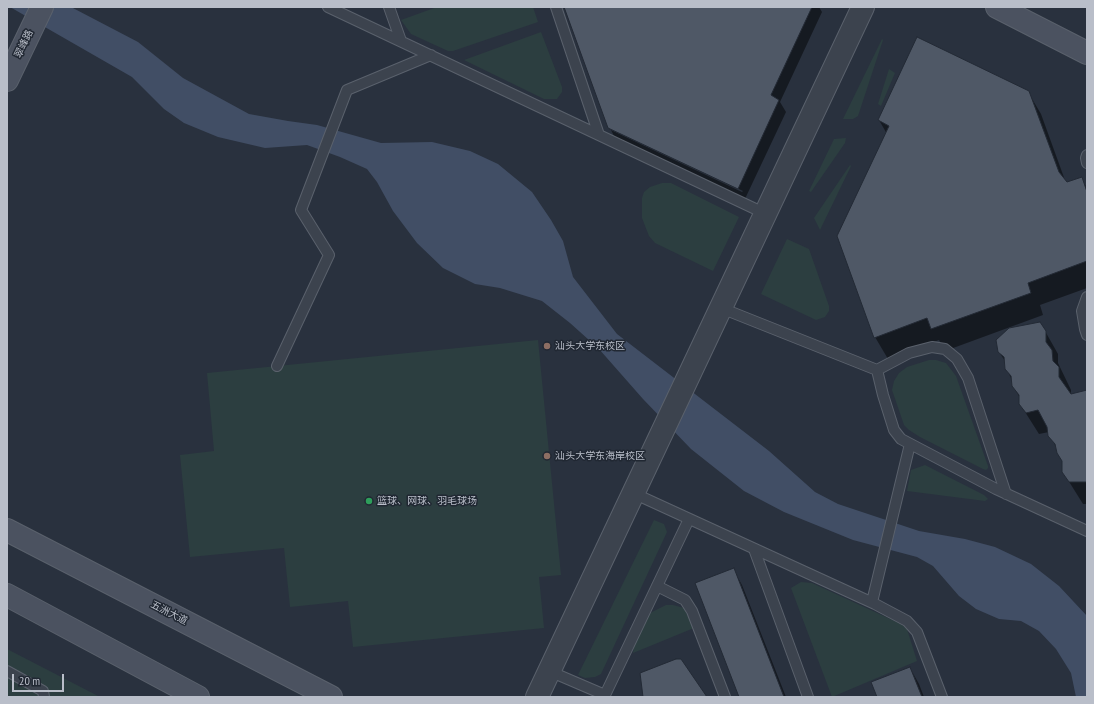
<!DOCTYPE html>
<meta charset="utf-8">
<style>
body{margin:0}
#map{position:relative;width:1094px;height:704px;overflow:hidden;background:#29313e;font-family:"PT Sans Narrow",sans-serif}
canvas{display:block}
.frame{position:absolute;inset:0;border:8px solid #b9bec9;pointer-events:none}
.scale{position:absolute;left:12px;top:674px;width:52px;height:18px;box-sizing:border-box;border:2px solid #b9bec9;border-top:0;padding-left:5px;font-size:12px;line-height:14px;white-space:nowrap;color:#b9bec9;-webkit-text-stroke:3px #212833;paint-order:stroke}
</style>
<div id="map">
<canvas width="1094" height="704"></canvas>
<div class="frame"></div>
<div class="scale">20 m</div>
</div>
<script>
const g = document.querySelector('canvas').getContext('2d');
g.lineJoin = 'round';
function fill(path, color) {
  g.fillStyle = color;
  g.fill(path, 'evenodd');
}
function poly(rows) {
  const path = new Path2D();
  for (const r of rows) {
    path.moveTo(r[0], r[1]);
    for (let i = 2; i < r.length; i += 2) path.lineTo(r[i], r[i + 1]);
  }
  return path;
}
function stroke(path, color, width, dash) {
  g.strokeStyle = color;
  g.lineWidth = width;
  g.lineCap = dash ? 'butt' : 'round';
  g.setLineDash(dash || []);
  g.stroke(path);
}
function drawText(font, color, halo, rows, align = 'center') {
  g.font = font + ' "PT Sans Narrow","Noto Sans SC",sans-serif';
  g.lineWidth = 3;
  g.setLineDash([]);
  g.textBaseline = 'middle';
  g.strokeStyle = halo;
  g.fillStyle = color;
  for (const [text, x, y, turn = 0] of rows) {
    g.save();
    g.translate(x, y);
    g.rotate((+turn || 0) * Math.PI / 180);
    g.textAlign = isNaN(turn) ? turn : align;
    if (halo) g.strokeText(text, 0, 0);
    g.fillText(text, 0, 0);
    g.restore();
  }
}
const green = poly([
 [437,7,533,7,538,22,453,51,448,51,411,34,401,20],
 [541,32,562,87,562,92,557,99,544,99,464,60],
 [882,39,883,40,858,116,853,119,843,119],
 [889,69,895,73,881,106,878,104],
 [846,138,845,143,811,192,809,191,834,139],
 [850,165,851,166,820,230,814,218],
 [662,183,671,183,739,217,713,271,655,243,649,236,642,218,642,198,644,192,650,187],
 [787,239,809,249,829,306,829,311,825,317,816,320,761,294],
 [538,340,561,575,539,577,544,628,353,647,348,601,290,607,284,548,190,557,180,455,214,451,207,373],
 [929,360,936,360,946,363,956,376,988,466,988,468,986,470,983,469,920,437,909,430,904,425,892,390,894,381,899,373,907,367],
 [925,465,984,495,988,499,985,501,907,491,911,470],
 [654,520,664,524,667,532,601,674,595,677,585,678,578,675],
 [801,582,812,583,901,624,907,629,917,661,832,697,791,588],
 [666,605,673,605,684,608,694,628,633,653,634,646,650,613],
 [7,649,100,697,7,697]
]);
const water = poly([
 [10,7,71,7,138,42,183,78,249,114,288,121,317,125,381,143,432,142,470,151,498,164,532,192,551,220,563,241,573,277,617,334,769,451,815,492,838,504,919,531,965,539,995,547,1031,564,1059,586,1087,616,1087,697,1076,697,1071,673,1056,649,1039,631,1021,621,999,619,976,609,959,596,933,566,917,557,853,540,784,512,744,491,691,449,643,399,599,349,570,323,542,301,500,288,475,284,443,268,417,243,393,211,377,182,367,169,340,157,307,145,265,148,218,137,184,123,164,109,132,77]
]);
const shadow = poly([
 [574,7,819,7,822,12,780,102,786,112,744,201,616,140,611,130,742,192,743,191,610,128,610,130],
 [1028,92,1041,114,1066,183,1081,178,1087,188,1087,288,1040,305,1043,315,945,351,939,340,888,359,875,337,887,134,879,120],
 [1045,331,1058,354,1058,363,1071,390,1071,395,1087,397,1087,504,1083,504,1063,472,1063,462,1049,432,1039,434,1020,404,1020,398,1013,386,1012,380,1006,368,1005,361,999,352],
 [733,569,742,585,786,697,740,697],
 [910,668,919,684,924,697,878,697]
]);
const building = poly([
 [564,7,812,7,771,95,779,100,738,189,608,128,564,7],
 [917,37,1029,91,1059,172,1067,182,1082,177,1087,192,1087,261,1028,283,1031,293,931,329,927,318,874,338,837,236,889,126,878,120,917,37],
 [1040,322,1046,331,1046,342,1052,350,1053,361,1059,367,1059,377,1071,394,1087,390,1087,482,1069,482,1062,472,1062,461,1057,453,1055,444,1048,436,1047,427,1038,410,1026,413,1019,404,1019,395,1012,386,1011,376,1005,369,1004,357,998,352,996,340,1009,328,1040,322],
 [734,568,784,697,739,697,695,583,734,568],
 [676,659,681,659,707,697,643,697,640,673,676,659],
 [910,667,922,697,877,697,871,682,910,667]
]);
const service = poly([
 [328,7,766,214],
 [389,7,401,41],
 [556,7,599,135],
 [1087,155,1086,158,1087,163],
 [1087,297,1082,311,1085,329,1087,335],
 [721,308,877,370,883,395,894,430,901,439,996,489,1087,531],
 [277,366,329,255,301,210,347,90,431,55],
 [877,370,909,353,932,347,945,349,957,359,968,378,1006,494],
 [633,493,875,604,907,621,917,632,942,697],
 [754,549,808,697],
 [657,586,685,600,692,611,725,697],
 [872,602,910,444],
 [7,671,43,691,44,697],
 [549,671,605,695,605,697],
 [605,695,689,519]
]);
const tertiary = poly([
 [537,697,863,7]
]);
const secondary = poly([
 [997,7,1087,53],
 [7,80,42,7],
 [7,530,331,697],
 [7,595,198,697]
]);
const markers = [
 [547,346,4,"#8d6e63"],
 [547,456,4,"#8d6e63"],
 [369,501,4,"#2e9e5b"]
];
const streetNames = [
 ["翠峰路",24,44,-65],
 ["五洲大道",169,613,27]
];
const poiNames = [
 ["汕头大学东校区",555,346],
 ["汕头大学东海岸校区",555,456],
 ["篮球、网球、羽毛球场",377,501]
];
fill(green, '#2c3e40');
fill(water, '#414e65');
fill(shadow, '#0007');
fill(building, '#4f5866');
stroke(building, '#232a35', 1);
stroke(service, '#5a616c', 12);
stroke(tertiary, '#5a616c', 24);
stroke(secondary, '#5a616c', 24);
stroke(service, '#3c434e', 10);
stroke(tertiary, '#3c434e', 22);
stroke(secondary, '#4b5260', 22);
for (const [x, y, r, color] of markers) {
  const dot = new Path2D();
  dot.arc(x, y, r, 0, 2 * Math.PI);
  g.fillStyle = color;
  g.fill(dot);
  stroke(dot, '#212833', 1.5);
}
drawText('10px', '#b9bec9', '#212833', streetNames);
drawText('10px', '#b9bec9', '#212833', poiNames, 'left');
</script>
